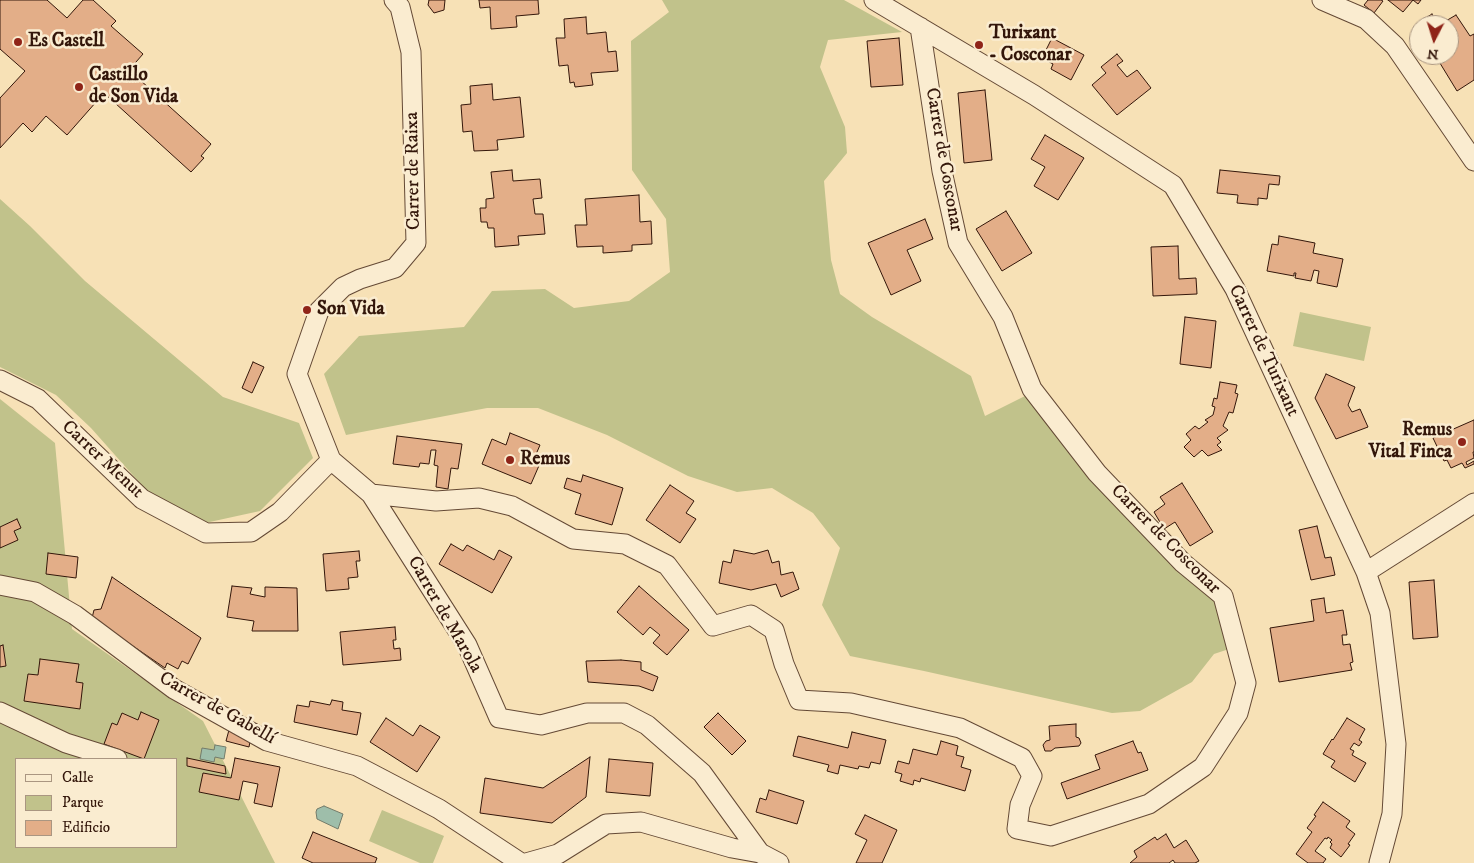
<!DOCTYPE html>
<meta charset="utf-8">
<style>
body{margin:0}
#map{position:relative;width:1474px;height:863px;overflow:hidden;background:#f7e1b6;font-family:"IM FELL DW Pica",serif}
canvas{display:block}
.legend{position:absolute;left:15px;top:758px;width:162px;height:90px;box-sizing:border-box;background:#faecd0;border:1px solid #aa9681;margin:0;padding:6px 9px;list-style:none;font-size:15px;color:#33160a}
.legend li{display:flex;align-items:center;gap:10px;height:25px}
.legend b{width:25px;border:1px solid #aa9681}
.north{position:absolute;left:1409px;top:15px;width:50px;height:50px;box-sizing:border-box;background:#faecd0;border:1px solid #aa9681;border-radius:50%;rotate:185deg;font-size:14px;font-weight:700;line-height:20px;text-align:center;color:#33160a}
.north::after{content:'';display:block;margin:auto;width:18px;height:22px;background:#8f2418;clip-path:polygon(50% 0,100% 100%,50% 72%,0 100%)}
</style>
<div id="map">
<canvas width="1474" height="863"></canvas>
<ul class="legend">
<li><b style="height:6px;background:#faecd0"></b>Calle</li>
<li><b style="height:14px;background:#c1c28b"></b>Parque</li>
<li><b style="height:14px;background:#e3ae88"></b>Edificio</li>
</ul>
<div class="north">N</div>
</div>
<script>
const g = document.querySelector('canvas').getContext('2d');
g.lineJoin = 'round';
function fill(path, color) {
  g.fillStyle = color;
  g.fill(path, 'evenodd');
}
function poly(rows) {
  const path = new Path2D();
  for (const r of rows) {
    path.moveTo(r[0], r[1]);
    for (let i = 2; i < r.length; i += 2) path.lineTo(r[i], r[i + 1]);
  }
  return path;
}
function stroke(path, color, width, dash) {
  g.strokeStyle = color;
  g.lineWidth = width;
  g.lineCap = dash ? 'butt' : 'round';
  g.setLineDash(dash || []);
  g.stroke(path);
}
function drawText(font, color, halo, rows, align = 'center') {
  g.font = font + ' "IM FELL DW Pica",serif';
  g.lineWidth = 5;
  g.setLineDash([]);
  g.textBaseline = 'middle';
  g.strokeStyle = halo;
  g.fillStyle = color;
  for (const [text, x, y, turn = 0] of rows) {
    g.save();
    g.translate(x, y);
    g.rotate((+turn || 0) * Math.PI / 180);
    g.textAlign = isNaN(turn) ? turn : align;
    if (halo) g.strokeText(text, 0, 0);
    g.fillText(text, 0, 0);
    g.restore();
  }
}
const green = poly([
 [662,0,844,0,902,32,828,40,820,67,845,127,847,153,824,181,831,260,840,294,872,317,971,376,985,416,1025,396,1106,494,1216,600,1229,649,1214,654,1192,682,1140,711,1112,713,924,671,850,656,822,605,840,548,813,513,772,488,737,492,688,476,607,435,538,408,487,408,346,435,324,374,359,336,464,327,492,291,545,289,574,308,629,301,670,272,666,219,632,170,631,41,669,12],
 [0,199,30,226,85,281,223,397,299,423,313,458,260,511,205,523,146,490,91,428,56,395,0,367],
 [1300,312,1371,327,1364,361,1293,346],
 [0,399,55,443,72,629,203,721,275,863,0,863],
 [16,759,176,759,176,847,16,847],
 [382,810,444,836,433,863,420,863,369,841]
]);
const water = poly([
 [215,745,226,747,224,759,215,757,214,762,200,759,202,748,214,750,215,745],
 [324,806,343,814,338,829,317,819,316,812,317,809,324,806]
]);
const building = poly([
 [0,0,47,0,67,18,83,0,93,0,116,21,111,26,143,54,129,70,211,144,201,156,204,158,191,172,104,93,67,135,46,116,32,132,23,123,0,148,0,98,25,71,0,49,0,0],
 [429,0,445,0,444,10,434,13,428,5,429,0],
 [479,0,538,0,539,14,516,16,517,27,491,29,490,7,480,8,479,0],
 [1368,0,1381,0,1383,1,1374,13,1364,5,1368,0],
 [1388,0,1421,0,1418,4,1413,0,1403,12,1388,0],
 [1432,14,1438,25,1419,25,1419,29,1416,24,1432,14],
 [1456,15,1470,36,1474,34,1474,80,1457,91,1435,55,1449,55,1449,25,1439,25,1456,15],
 [586,17,587,34,606,32,608,52,616,51,618,71,591,73,593,85,575,87,574,82,570,83,568,65,559,66,556,38,565,38,564,19,586,17],
 [899,38,903,85,871,87,867,41,899,38],
 [1052,38,1084,55,1071,80,1051,69,1053,64,1042,58,1052,38],
 [1117,54,1123,61,1117,65,1127,77,1137,70,1151,88,1117,115,1092,85,1106,73,1101,67,1117,54],
 [492,84,493,100,520,97,524,137,497,140,498,150,474,151,472,131,463,132,461,105,471,104,470,86,492,84],
 [985,90,992,160,964,163,958,93,985,90],
 [1045,135,1084,158,1058,200,1034,186,1045,167,1031,159,1045,135],
 [512,170,513,181,540,179,542,198,533,199,535,214,543,214,545,234,518,236,519,245,495,247,494,228,488,228,487,222,481,222,480,208,486,208,486,199,494,198,491,172,512,170],
 [1220,170,1280,176,1279,185,1269,184,1267,199,1258,198,1258,205,1237,203,1238,195,1217,193,1220,170],
 [639,195,640,222,651,221,652,244,632,245,632,251,603,253,603,246,577,247,575,225,587,225,585,199,639,195],
 [1006,211,1032,253,1002,271,976,229,1006,211],
 [925,219,933,239,907,250,921,281,891,295,868,243,925,219],
 [1279,236,1315,243,1313,253,1343,259,1337,287,1317,283,1319,271,1314,270,1311,281,1295,278,1296,273,1294,273,1294,276,1267,271,1272,244,1278,245,1279,236],
 [1178,246,1179,279,1196,278,1197,294,1153,296,1151,247,1178,246],
 [1185,317,1216,321,1211,368,1180,364,1185,317],
 [253,362,264,367,252,393,242,388,253,362],
 [1326,374,1355,387,1348,405,1352,412,1360,409,1368,427,1336,439,1315,398,1326,374],
 [1220,382,1237,385,1235,393,1238,394,1233,413,1229,412,1223,426,1228,430,1217,438,1221,442,1217,445,1222,450,1208,456,1202,450,1194,457,1184,447,1191,440,1186,434,1195,426,1199,429,1208,422,1205,420,1213,415,1215,407,1212,406,1214,398,1217,399,1220,382],
 [1474,420,1474,452,1473,452,1474,458,1466,462,1467,465,1474,461,1474,464,1465,468,1462,463,1451,468,1447,460,1444,461,1433,438,1474,420],
 [510,433,540,445,534,459,541,461,531,484,482,464,492,439,506,445,510,433],
 [397,436,462,444,458,469,451,468,448,489,436,487,438,466,434,465,436,450,431,450,429,464,420,463,419,467,393,464,397,436],
 [583,475,623,488,612,525,575,514,581,494,564,488,567,478,581,482,583,475],
 [1182,483,1213,532,1190,546,1175,522,1164,529,1154,512,1165,504,1160,497,1182,483],
 [670,485,694,501,686,513,696,519,680,543,646,520,670,485],
 [17,519,21,528,14,531,18,540,0,548,0,527,17,519],
 [1317,526,1325,558,1331,557,1335,575,1311,580,1299,530,1317,526],
 [451,544,463,551,467,545,494,560,499,550,512,557,492,593,439,564,451,544],
 [734,550,754,554,768,550,772,563,779,561,781,575,793,572,799,589,781,597,776,584,751,590,719,583,723,561,731,563,734,550],
 [359,551,360,561,356,561,358,577,348,578,349,589,326,591,323,554,359,551],
 [48,553,78,557,76,578,46,574,48,553],
 [112,577,201,638,188,664,182,661,178,669,167,663,165,668,92,618,94,610,101,609,112,577],
 [1434,580,1438,637,1413,639,1409,582,1434,580],
 [232,586,252,588,250,594,265,597,265,587,297,588,298,631,252,631,254,621,227,617,232,586],
 [639,586,689,630,667,655,653,643,660,635,650,627,643,635,617,612,639,586],
 [1324,598,1326,613,1343,610,1347,635,1342,635,1343,645,1350,644,1353,662,1350,663,1352,670,1279,682,1270,628,1314,621,1311,600,1324,598],
 [395,627,396,640,393,640,394,649,400,648,401,660,343,665,340,632,395,627],
 [3,645,6,666,0,667,0,646,3,645],
 [40,659,79,664,76,682,83,683,80,709,24,701,28,674,38,675,40,659],
 [621,660,641,662,641,670,658,677,653,691,639,686,588,682,586,661,621,660],
 [332,700,343,702,342,710,361,713,357,735,294,722,297,705,309,707,310,701,330,705,332,700],
 [141,712,159,720,144,759,104,744,112,723,117,725,122,713,138,720,141,712],
 [718,713,746,741,732,755,704,727,718,713],
 [386,718,413,736,420,725,440,737,417,772,370,742,386,718],
 [1347,718,1365,729,1359,740,1362,742,1359,746,1354,743,1350,749,1354,751,1352,755,1366,763,1355,782,1331,767,1335,761,1323,754,1332,739,1333,740,1347,718],
 [1076,724,1076,737,1079,738,1081,743,1079,746,1055,748,1051,751,1045,751,1043,745,1046,741,1050,740,1049,726,1076,724],
 [229,730,251,736,249,747,226,741,229,730],
 [852,732,886,740,880,764,871,762,869,768,859,766,858,769,840,765,838,774,827,771,829,765,793,756,798,736,848,748,852,732],
 [941,741,958,746,956,755,964,757,961,767,971,770,965,791,921,778,920,782,914,780,913,785,900,781,902,774,895,772,898,761,909,764,913,749,937,755,941,741],
 [1133,741,1138,753,1141,752,1148,770,1067,799,1061,783,1100,769,1095,755,1133,741],
 [590,757,586,797,552,823,480,813,485,778,543,788,590,757],
 [187,758,225,766,226,774,187,766,187,758],
 [235,758,280,767,272,807,254,803,258,784,243,781,239,800,199,792,203,773,231,778,235,758],
 [609,759,653,763,650,796,606,792,609,759],
 [769,790,804,801,797,824,756,812,760,798,766,800,769,790],
 [1323,802,1350,821,1346,827,1355,834,1348,844,1350,845,1341,857,1330,848,1332,844,1330,842,1332,840,1328,837,1327,839,1325,838,1315,851,1326,859,1323,863,1308,863,1296,854,1312,832,1307,828,1316,816,1314,815,1323,802],
 [865,815,897,830,882,863,856,863,867,840,855,834,865,815],
 [313,832,377,858,375,863,313,863,302,858,313,832],
 [1166,834,1174,848,1186,840,1199,861,1195,863,1175,863,1173,860,1169,863,1130,863,1137,857,1134,851,1155,837,1157,840,1166,834]
]);
const minor = poly([
 [394,0,400,7,411,52,416,243,395,268,360,279,343,287,319,311,297,374,331,460,371,494,467,645,499,718,541,725,587,713,624,713,647,725,702,773,760,853,779,863],
 [874,0,1034,95,1173,185,1235,289,1366,572,1380,613,1396,744,1392,814,1379,863],
 [1322,0,1366,19,1395,46,1474,161],
 [0,380,38,399,142,499,206,533,251,532,280,512,331,460],
 [371,494,436,501,479,498,512,506,573,539,625,544,667,565,713,626,751,615,774,630,784,664,799,700,851,703,960,728,1022,758,1032,776,1020,805,1017,829,1051,836,1149,804,1203,767,1238,713,1246,683,1223,596,1183,563,1097,473,1032,389,1003,317,958,243,942,171,920,27],
 [1366,572,1474,503],
 [0,585,35,592,75,615,174,689,267,741,357,766,439,809,521,863],
 [0,712,66,743,117,759],
 [526,863,558,854,606,824,641,822,732,848,760,853]
]);
const markers = [
 [18,42,5,"#8f2418"],
 [979,45,5,"#8f2418"],
 [79,87,5,"#8f2418"],
 [307,310,5,"#8f2418"],
 [1462,442,5,"#8f2418"],
 [510,460,5,"#8f2418"]
];
const poiNames = [
 ["Turixant",989,34],
 ["- Cosconar",989,56],
 ["Es Castell",28,42],
 ["Castillo",89,76],
 ["de Son Vida",89,98],
 ["Son Vida",317,310],
 ["Remus",1452,431,"right"],
 ["Vital Finca",1452,453,"right"],
 ["Remus",520,460]
];
const streetNames = [
 ["Carrer de Cosconar",943,160,80],
 ["Carrer de Raixa",414,171,-91],
 ["Carrer de Turixant",1263,351,65],
 ["Carrer Menut",102,460,43],
 ["Carrer de Cosconar",1165,540,45],
 ["Carrer de Marola",444,615,60],
 ["Carrer de Gabellí",217,709,29]
];
fill(green, '#c1c28b');
fill(water, '#9ebeaa');
stroke(water, '#737b6a', 1);
fill(building, '#e3ae88');
stroke(building, '#33160a', 1);
stroke(minor, '#644935', 21);
stroke(minor, '#faecd0', 19);
for (const [x, y, r, color] of markers) {
  const dot = new Path2D();
  dot.arc(x, y, r, 0, 2 * Math.PI);
  g.fillStyle = color;
  g.fill(dot);
  stroke(dot, '#faecd0', 2);
}
drawText('bold 19px', '#33160a', '#faecd0', poiNames, 'left');
drawText('19px', '#33160a', '#faecd0', streetNames);
</script>
